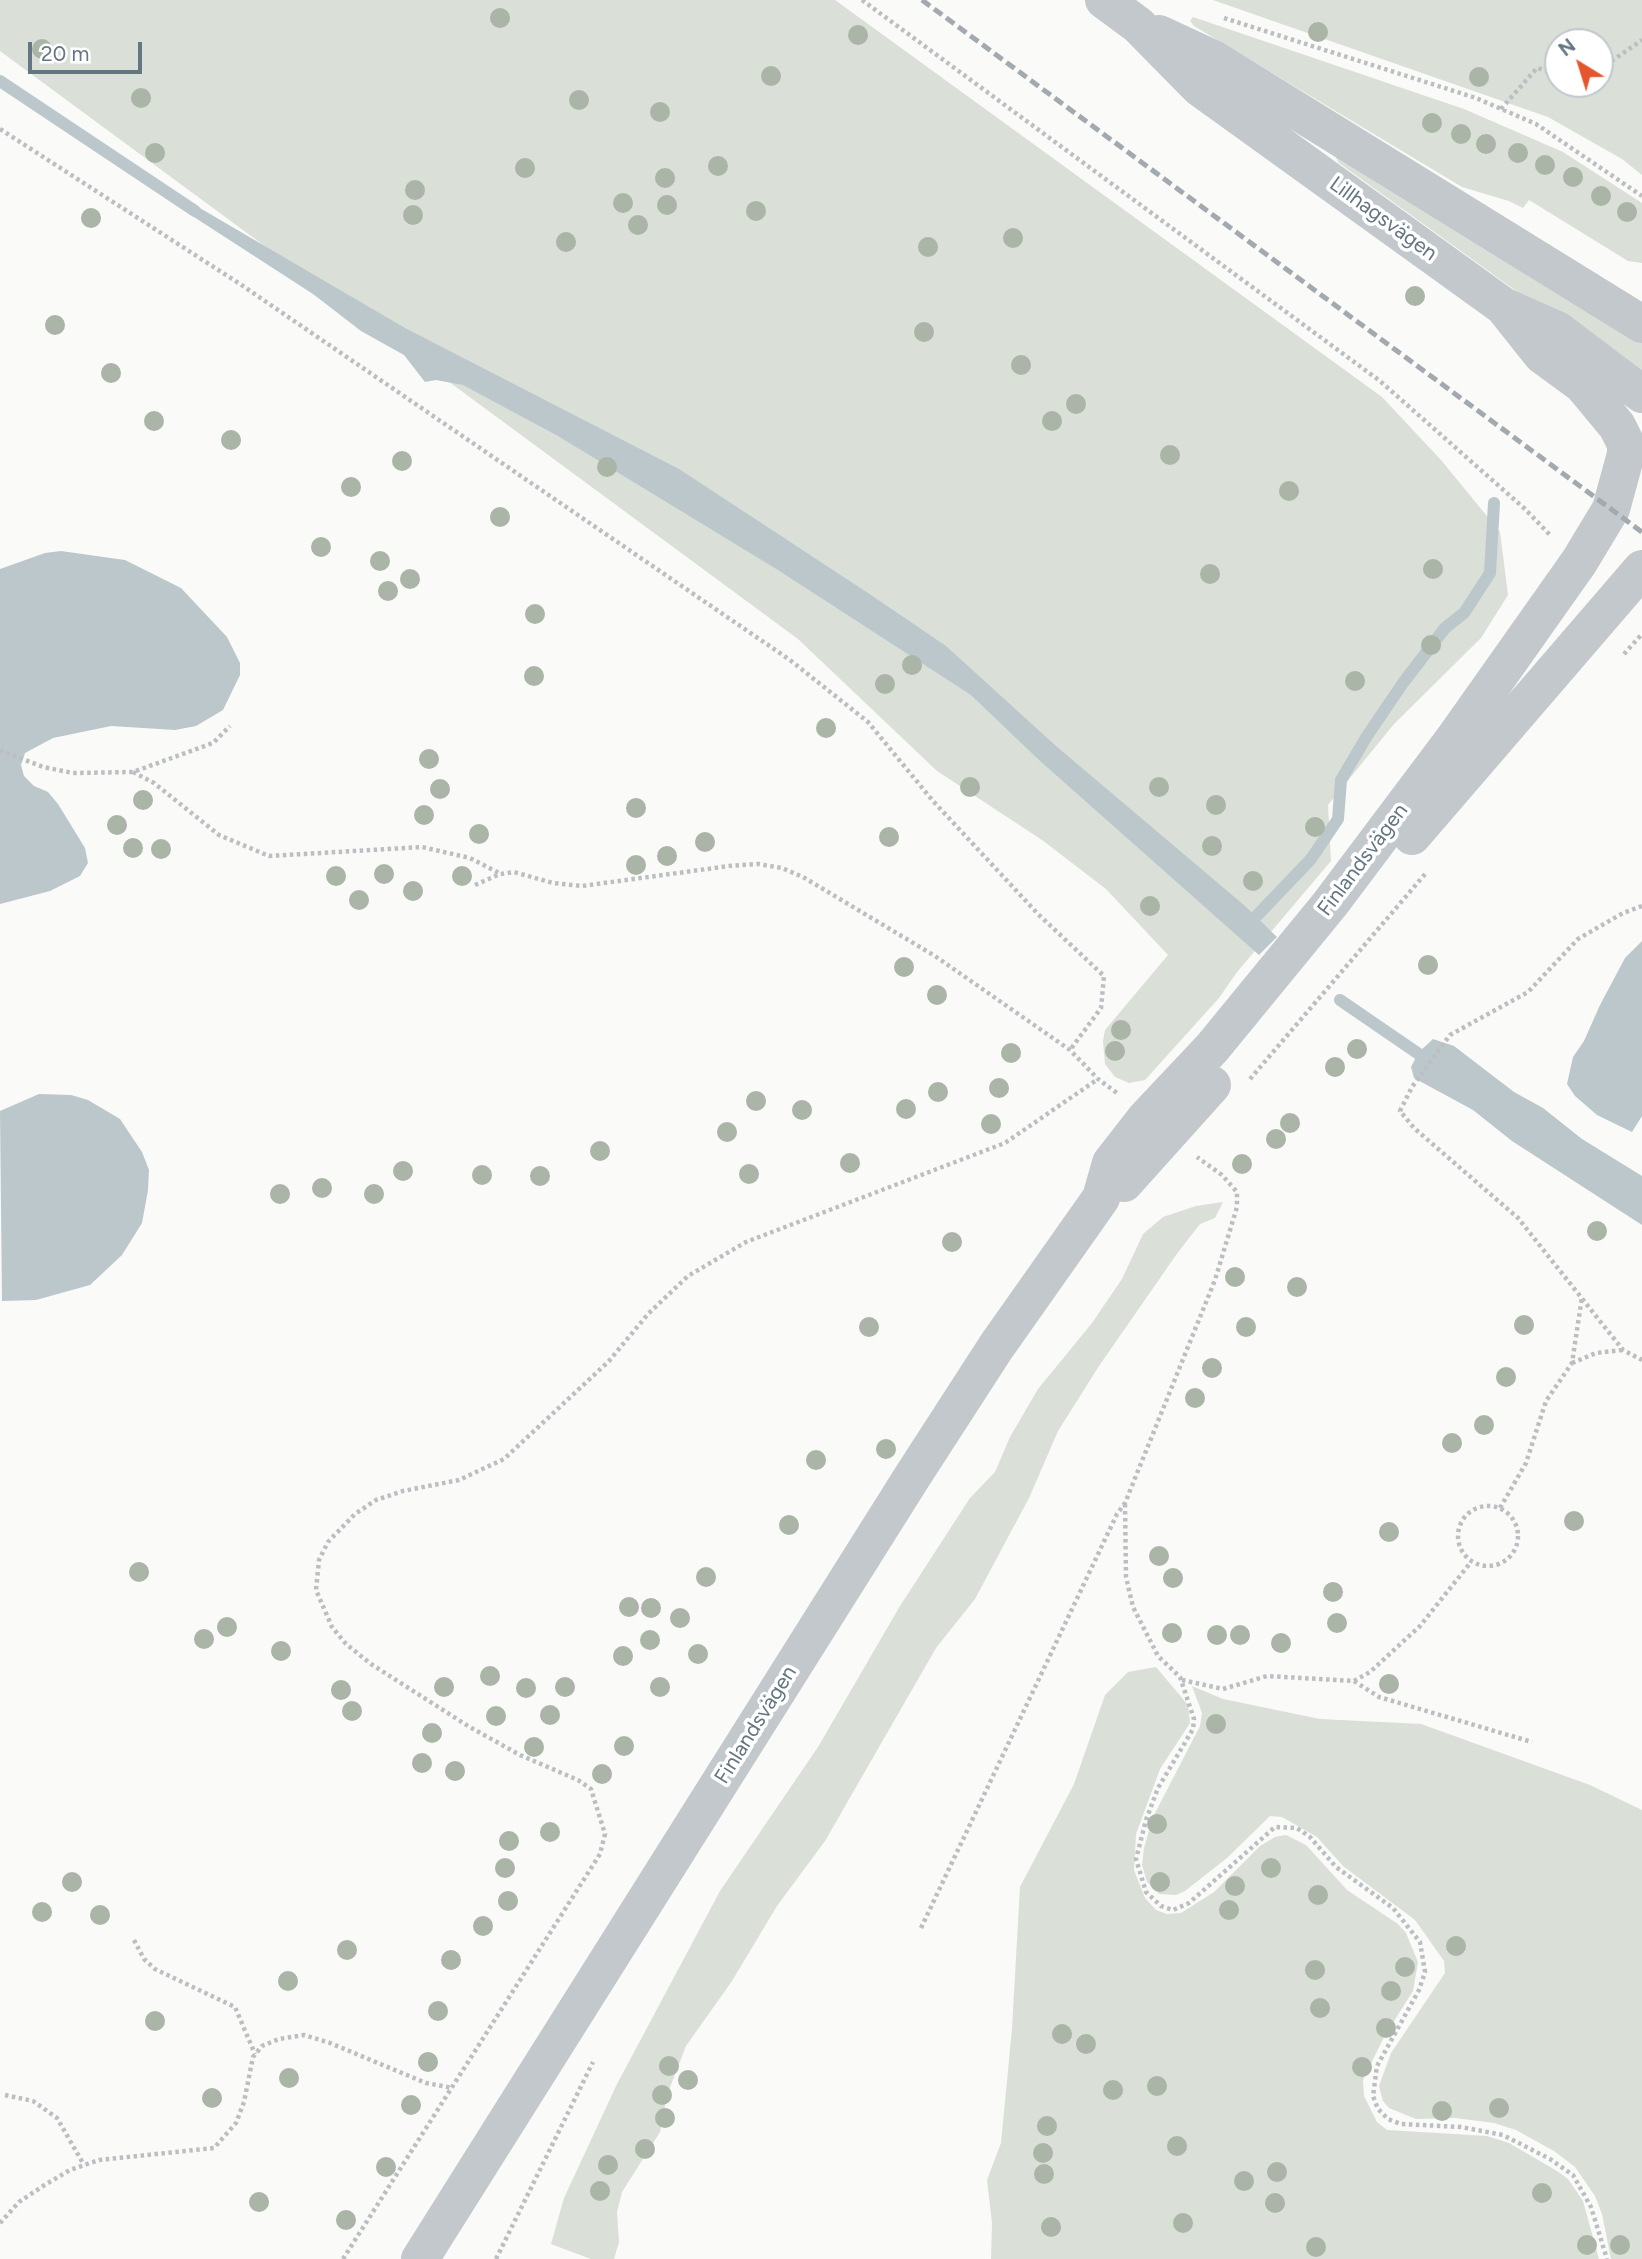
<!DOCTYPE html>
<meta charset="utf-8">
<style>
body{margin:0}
#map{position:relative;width:1642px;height:2259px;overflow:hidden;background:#fafaf8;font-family:Figtree,sans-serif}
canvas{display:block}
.north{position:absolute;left:1544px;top:28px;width:70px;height:70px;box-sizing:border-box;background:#fff;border:2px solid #c1c8cd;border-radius:50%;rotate:322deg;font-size:19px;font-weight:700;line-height:28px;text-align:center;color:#657683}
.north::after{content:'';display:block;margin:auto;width:24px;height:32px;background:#e4572e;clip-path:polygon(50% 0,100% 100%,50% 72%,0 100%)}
.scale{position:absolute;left:28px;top:42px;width:114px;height:32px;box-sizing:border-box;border:4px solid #657683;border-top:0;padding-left:9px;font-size:21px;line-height:24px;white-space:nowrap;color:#657683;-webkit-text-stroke:5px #fff;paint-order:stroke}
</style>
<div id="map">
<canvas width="1642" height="2259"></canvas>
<div class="north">N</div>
<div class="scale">20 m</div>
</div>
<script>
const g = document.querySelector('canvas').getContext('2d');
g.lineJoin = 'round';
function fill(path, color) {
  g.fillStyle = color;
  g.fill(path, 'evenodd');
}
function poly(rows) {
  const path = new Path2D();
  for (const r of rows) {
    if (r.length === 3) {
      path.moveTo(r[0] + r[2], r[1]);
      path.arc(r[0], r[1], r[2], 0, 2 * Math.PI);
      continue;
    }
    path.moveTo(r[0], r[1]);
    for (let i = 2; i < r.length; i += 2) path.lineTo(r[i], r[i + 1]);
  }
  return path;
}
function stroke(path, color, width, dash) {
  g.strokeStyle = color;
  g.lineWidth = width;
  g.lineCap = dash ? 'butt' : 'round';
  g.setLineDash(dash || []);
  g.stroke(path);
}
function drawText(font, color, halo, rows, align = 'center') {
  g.font = font + ' Figtree,sans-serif';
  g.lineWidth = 7;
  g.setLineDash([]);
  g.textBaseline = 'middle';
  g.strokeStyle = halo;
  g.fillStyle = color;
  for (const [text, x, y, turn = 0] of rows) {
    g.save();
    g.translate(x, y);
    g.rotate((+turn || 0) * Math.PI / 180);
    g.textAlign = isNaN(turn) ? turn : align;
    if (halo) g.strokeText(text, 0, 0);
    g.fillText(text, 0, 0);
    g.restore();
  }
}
const green = poly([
 [0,0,835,0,1382,397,1441,460,1500,532,1508,595,1481,638,1394,724,1328,805,1331,861,1237,972,1219,998,1145,1080,1129,1083,1115,1077,1105,1064,1103,1041,1105,1030,1168,955,1106,889,1042,840,937,771,798,639,0,51],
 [1213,0,1642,0,1642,175,1622,159,1548,117],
 [1558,42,1600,42,1600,84,1558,84],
 [1193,17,1464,109,1563,152,1642,203,1642,263,1628,261,1529,200,1523,208,1509,201,1462,187,1194,26,1190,21],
 [1335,156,1642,339,1642,382,1339,163],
 [1223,1202,1215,1218,1200,1224,1176,1255,1099,1366,1058,1431,1029,1498,975,1599,936,1648,825,1841,777,1906,732,1981,686,2046,667,2095,660,2132,622,2192,617,2212,619,2242,614,2259,591,2259,551,2244,564,2198,617,2084,720,1891,818,1747,900,1606,970,1498,995,1472,1010,1437,1038,1389,1092,1323,1122,1279,1143,1234,1163,1217,1196,1206],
 [1156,1667,1188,1705,1190,1723,1160,1769,1136,1834,1134,1870,1145,1898,1156,1910,1167,1914,1181,1913,1214,1892,1260,1846,1275,1837,1286,1835,1306,1845,1347,1890,1398,1924,1406,1933,1418,1962,1413,1991,1384,2037,1363,2080,1364,2096,1377,2122,1387,2130,1487,2136,1509,2143,1557,2171,1568,2179,1583,2201,1599,2259,991,2259,992,2223,987,2180,1001,2143,1012,2029,1020,1887,1074,1784,1105,1695,1128,1672],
 [1192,1686,1223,1699,1320,1719,1421,1724,1590,1785,1642,1810,1642,2259,1611,2259,1602,2214,1595,2196,1575,2167,1554,2151,1516,2130,1494,2123,1455,2118,1416,2119,1389,2108,1383,2101,1379,2086,1391,2053,1445,1973,1444,1961,1415,1920,1343,1866,1317,1837,1282,1817,1270,1816,1227,1858,1185,1891,1176,1895,1159,1894,1147,1882,1142,1865,1144,1848,1153,1817,1200,1726,1202,1713]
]);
const water = poly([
 [181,197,405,328,679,469,868,593,946,646,1056,746,1245,906,1277,937,1259,955,1039,760,971,695,778,570,558,436,463,385,436,380,425,382,404,355,361,331,313,294,180,208],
 [61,551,125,560,181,588,227,637,240,663,240,675,223,710,196,726,175,730,111,726,53,738,25,753,21,765,24,776,34,786,48,792,58,804,85,848,88,863,80,876,50,891,0,904,0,569,45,553],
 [1642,941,1642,1116,1632,1132,1597,1115,1575,1096,1567,1084,1573,1057,1584,1041,1600,1005,1625,958],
 [1433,1039,1454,1046,1514,1092,1543,1108,1582,1139,1642,1176,1642,1225,1512,1141,1473,1110,1414,1078,1411,1067,1418,1053],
 [39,1094,71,1095,88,1100,120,1119,142,1152,149,1170,148,1190,142,1223,122,1255,90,1285,36,1300,2,1301,0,1111]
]);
const stream = poly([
 [0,81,195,211],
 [1248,925,1311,859,1338,819,1341,780,1367,736,1403,683,1445,628,1464,613,1490,573,1494,503],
 [1340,1000,1429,1061]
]);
const path = poly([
 [862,0,1380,381,1525,509,1551,536],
 [1224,18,1476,98,1536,124,1642,196],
 [1600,69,1642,40],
 [1501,109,1537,68,1558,74],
 [0,129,240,284,790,660,868,722,933,801,1038,914,1104,976,1101,1008,1070,1050],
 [1624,654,1642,634],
 [0,750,43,767,73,773,133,772,213,743,230,726],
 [133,772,154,783,219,835,269,856,422,847,470,858,499,873],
 [475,885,500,874,514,872,553,883,582,886,729,866,758,864,782,868,803,877,935,956,1070,1050,1098,1079,1117,1093],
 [1642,906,1623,913,1578,939,1528,992,1450,1035,1412,1087,1400,1111,1414,1128,1518,1218,1623,1350,1642,1360],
 [1250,1079,1426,873],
 [1572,1363,1596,1353,1622,1350],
 [1125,1504,1126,1577,1133,1607,1158,1656,1180,1677,1194,1719,1193,1729,1158,1788,1146,1820,1136,1859,1146,1892,1161,1906,1173,1910,1189,1903,1275,1827,1297,1828,1310,1837,1336,1867,1393,1908,1420,1942,1425,1972,1419,1990,1377,2066,1373,2096,1378,2109,1388,2119,1401,2124,1461,2127,1503,2135,1550,2159,1573,2175,1591,2207,1607,2259],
 [1488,1536,30],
 [1500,1508,1526,1463,1546,1401,1572,1363,1582,1297],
 [1182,1680,1223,1689,1267,1676,1354,1681,1370,1672,1420,1626,1471,1562],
 [1354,1681,1379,1697,1532,1742],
 [921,1928,1117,1514,1125,1503,1215,1280,1237,1207,1237,1192,1222,1175,1197,1157],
 [134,1940,144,1959,155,1969,235,2007,255,2054],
 [5,2095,33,2101,57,2118,84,2165],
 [0,2223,19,2202,43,2186,70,2170,99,2160,214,2148,236,2123,244,2102,253,2057,262,2046,279,2039,304,2035,330,2043,426,2083,453,2088],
 [343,2259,600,1854,605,1834,591,1789,578,1780,520,1755,468,1726,371,1664,346,1644,332,1627,316,1590,319,1560,328,1542,355,1514,376,1500,403,1491,459,1480,504,1459,609,1361,648,1314,688,1276,746,1242,1005,1143,1098,1079],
 [496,2259,593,2062]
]);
const minor = poly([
 [1104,0,1138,25,1199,87,1503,306,1557,330,1642,394],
 [1159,34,1213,59,1642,324],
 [1412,836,1642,569],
 [1124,1183,1212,1085],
 [420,2259,912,1477,996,1347,1101,1198,1111,1163,1146,1118,1212,1048,1330,904,1454,739,1579,562,1611,509,1626,454,1626,444,1617,426,1583,385,1542,355,1503,306]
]);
const rail = poly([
 [922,0,1642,532]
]);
const trees = [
 [500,18],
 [1318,32],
 [858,35],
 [42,49],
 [771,76],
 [1479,77],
 [141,98],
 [579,100],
 [660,112],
 [1432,123],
 [1461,134],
 [1486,144],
 [155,153],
 [1518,153],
 [1545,165],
 [718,166],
 [525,168],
 [1573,177],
 [665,178],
 [415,190],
 [1601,196],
 [623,203],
 [667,205],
 [756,211],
 [1627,212],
 [413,215],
 [91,218],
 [638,225],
 [1013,238],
 [566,242],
 [928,247],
 [1415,296],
 [55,325],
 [924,332],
 [1021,365],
 [111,373],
 [1076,404],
 [154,421],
 [1052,421],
 [231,440],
 [1170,455],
 [402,461],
 [607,467],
 [351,487],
 [1289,491],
 [500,517],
 [321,547],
 [380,561],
 [1433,569],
 [1210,574],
 [410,579],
 [388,591],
 [535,614],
 [1431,645],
 [912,665],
 [534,676],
 [1355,681],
 [885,684],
 [826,728],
 [429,759],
 [970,787],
 [1159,787],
 [440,789],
 [143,800],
 [1216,805],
 [636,808],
 [424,815],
 [117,825],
 [1315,827],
 [479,834],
 [889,837],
 [705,842],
 [1212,846],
 [133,848],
 [161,849],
 [667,856],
 [636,865],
 [384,874],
 [336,876],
 [462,876],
 [1253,881],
 [413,891],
 [359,900],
 [1150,906],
 [1428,965],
 [904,967],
 [937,995],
 [1121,1030],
 [1357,1049],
 [1115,1051],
 [1011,1053],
 [1335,1067],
 [999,1088],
 [938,1092],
 [756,1101],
 [906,1109],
 [802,1110],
 [1290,1123],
 [991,1124],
 [727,1132],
 [1276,1139],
 [600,1151],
 [850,1163],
 [1242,1164],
 [403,1171],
 [749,1174],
 [482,1175],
 [540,1176],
 [322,1188],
 [280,1194],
 [374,1194],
 [1597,1231],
 [952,1242],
 [1235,1277],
 [1297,1287],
 [1524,1325],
 [869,1327],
 [1246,1327],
 [1212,1368],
 [1506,1377],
 [1195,1398],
 [1484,1425],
 [1452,1443],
 [886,1449],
 [816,1460],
 [1574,1521],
 [789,1525],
 [1389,1532],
 [1159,1556],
 [139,1572],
 [706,1577],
 [1173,1578],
 [1333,1592],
 [629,1607],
 [651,1608],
 [680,1618],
 [1337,1623],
 [227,1627],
 [1172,1633],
 [1217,1635],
 [1240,1635],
 [204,1639],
 [650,1640],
 [1281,1643],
 [281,1651],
 [698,1654],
 [623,1656],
 [490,1676],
 [1389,1684],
 [444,1687],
 [565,1687],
 [660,1687],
 [526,1688],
 [341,1690],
 [352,1711],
 [550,1715],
 [496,1716],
 [1216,1724],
 [432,1733],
 [624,1746],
 [534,1747],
 [422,1763],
 [455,1771],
 [602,1774],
 [1157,1824],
 [550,1832],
 [509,1841],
 [505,1868],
 [1271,1868],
 [72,1882],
 [1160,1882],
 [1235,1886],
 [1318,1895],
 [508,1901],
 [1229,1910],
 [42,1912],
 [100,1915],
 [483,1926],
 [1456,1946],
 [347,1950],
 [451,1960],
 [1405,1967],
 [1315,1970],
 [288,1981],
 [1391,1991],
 [1320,2008],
 [438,2011],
 [155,2021],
 [1386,2028],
 [1062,2034],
 [1086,2044],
 [428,2062],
 [669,2066],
 [1362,2067],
 [289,2078],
 [688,2080],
 [1157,2086],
 [1113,2090],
 [662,2095],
 [212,2098],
 [411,2105],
 [1499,2108],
 [1442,2111],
 [665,2118],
 [1047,2126],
 [1177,2146],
 [645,2149],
 [1043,2153],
 [608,2165],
 [386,2167],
 [1277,2172],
 [1044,2174],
 [1244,2181],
 [600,2191],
 [1542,2193],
 [259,2202],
 [1275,2203],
 [346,2220],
 [1183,2223],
 [1051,2227],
 [1587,2245],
 [1620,2245],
 [1316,2247]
];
const streetNames = [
 ["Lillhagsvägen",1383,219,36],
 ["Finlandsvägen",1363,860,-53],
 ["Finlandsvägen",756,1725,-58]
];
fill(green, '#dadfd7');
fill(water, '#bbc7cb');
stroke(stream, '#bbc7cb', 12);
stroke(path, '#bbbfc2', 4.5, [3.5, 3.5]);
stroke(minor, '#c3c8cc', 38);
stroke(rail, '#a2aab0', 5, [10, 5]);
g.fillStyle = '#aab4a7';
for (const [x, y] of trees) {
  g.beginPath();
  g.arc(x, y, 10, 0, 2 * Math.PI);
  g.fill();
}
drawText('21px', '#657683', '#fff', streetNames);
</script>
